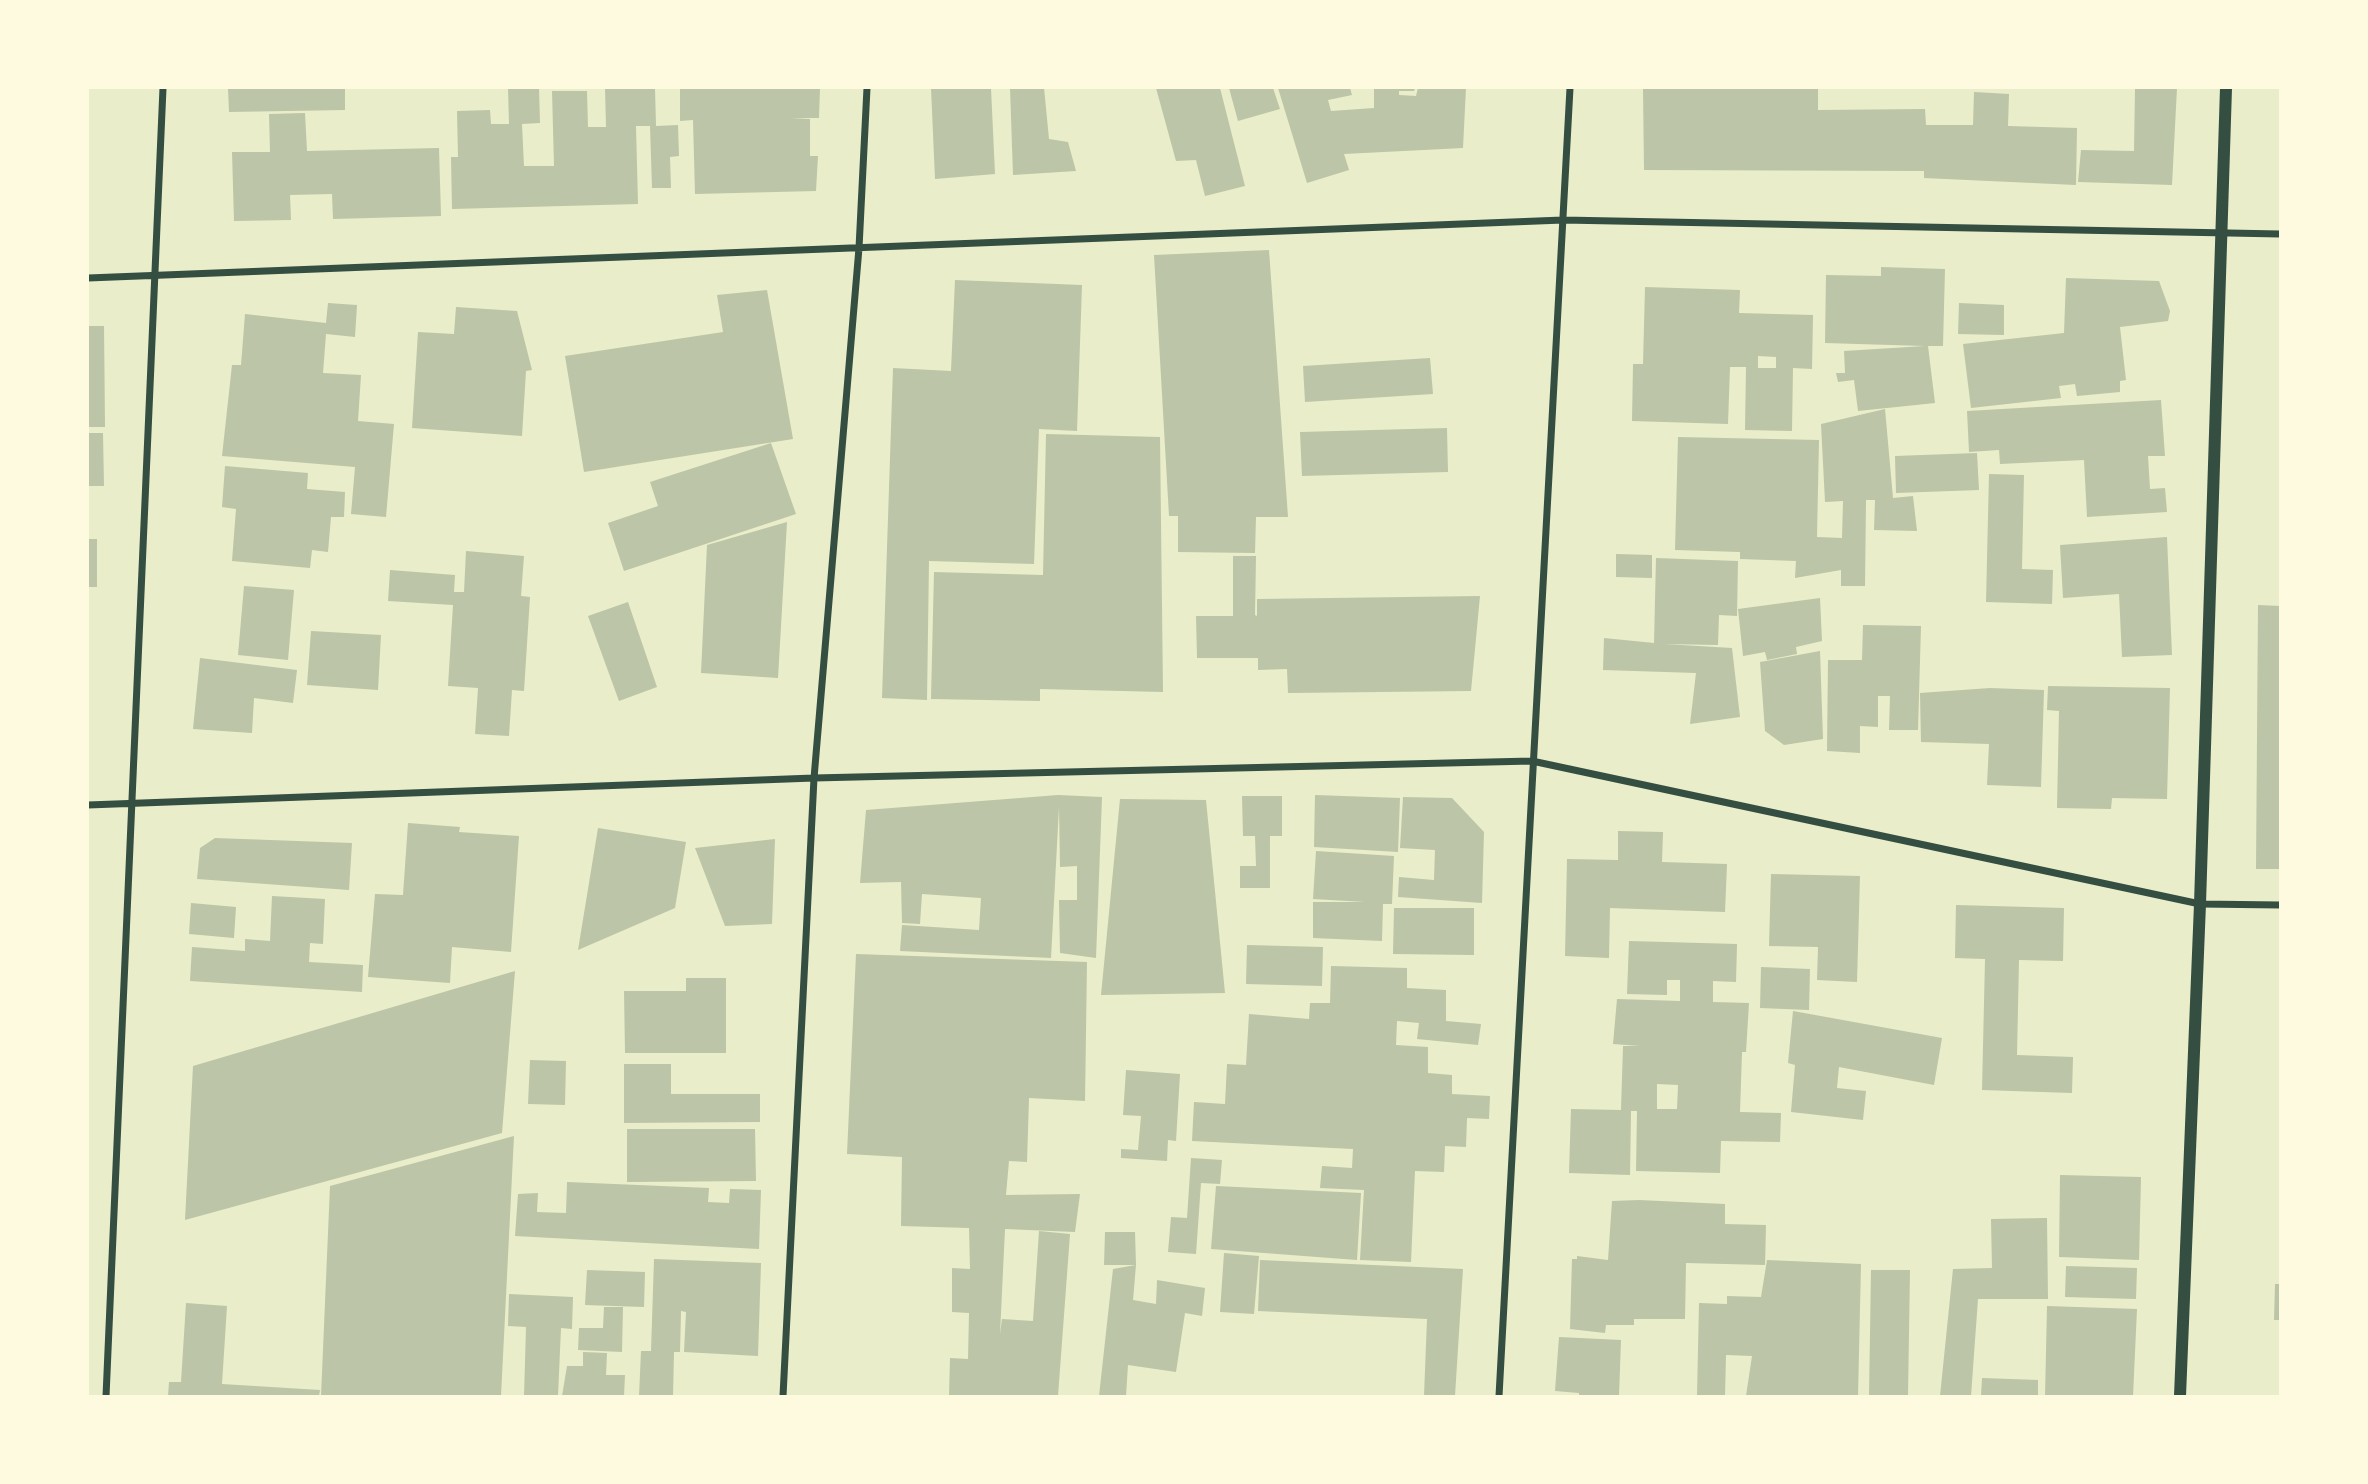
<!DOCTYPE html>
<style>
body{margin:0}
#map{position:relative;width:2368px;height:1484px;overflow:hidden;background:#e9edc9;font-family:Cabin,sans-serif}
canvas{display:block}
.frame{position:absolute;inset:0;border:89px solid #fefae0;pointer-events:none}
</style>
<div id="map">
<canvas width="2368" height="1484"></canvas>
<div class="frame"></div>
</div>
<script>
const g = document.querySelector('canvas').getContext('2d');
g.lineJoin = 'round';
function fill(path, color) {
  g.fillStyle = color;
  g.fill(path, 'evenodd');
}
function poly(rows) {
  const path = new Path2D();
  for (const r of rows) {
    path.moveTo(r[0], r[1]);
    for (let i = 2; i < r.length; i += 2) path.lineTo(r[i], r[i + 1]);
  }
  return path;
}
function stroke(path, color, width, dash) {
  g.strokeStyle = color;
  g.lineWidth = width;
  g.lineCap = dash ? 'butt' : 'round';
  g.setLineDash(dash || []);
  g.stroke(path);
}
const building = poly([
 [228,88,345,88,345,110,229,112],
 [508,88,539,88,540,123,522,124,524,166,554,166,552,91,587,91,588,127,606,127,605,88,655,88,656,126,678,125,679,156,670,157,671,188,652,188,650,126,636,126,638,204,452,209,451,157,458,157,457,111,490,110,491,124,509,124],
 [680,88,820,88,819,118,791,118,810,119,810,156,818,156,816,191,695,194,693,120,680,121],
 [931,88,991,88,995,174,935,179],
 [1010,88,1044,88,1049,139,1068,142,1076,171,1013,175],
 [1156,88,1220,88,1245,186,1205,196,1196,160,1176,161],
 [1229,88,1273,88,1280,109,1238,121],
 [1278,88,1350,88,1352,95,1328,100,1331,111,1374,108,1374,88,1415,88,1414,91,1399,91,1399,95,1416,96,1418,88,1466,88,1463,148,1344,154,1349,170,1307,183],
 [1643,88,1818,88,1818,110,1925,109,1926,125,1973,125,1974,92,2009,94,2008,126,2077,128,2076,185,1924,178,1924,171,1644,170],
 [2135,88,2177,88,2172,185,2078,182,2081,150,2134,151],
 [305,113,307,151,439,148,441,216,333,219,332,194,290,195,291,220,234,221,232,152,270,152,269,114],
 [1269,250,1288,517,1256,517,1255,553,1178,552,1178,516,1169,516,1154,255],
 [1881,267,1945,269,1943,346,1928,346,1935,403,1858,411,1854,380,1838,382,1836,373,1845,373,1844,351,1925,346,1825,343,1826,275,1881,276],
 [2066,278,2159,281,2170,311,2168,321,2120,327,2126,380,2120,381,2120,392,2077,396,2075,384,2059,386,2061,398,1971,408,1963,344,2064,333],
 [955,280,1082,285,1077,431,1039,429,1034,564,929,561,927,700,882,698,893,368,951,371],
 [1645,287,1740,290,1739,313,1813,315,1812,369,1793,368,1792,431,1745,430,1746,367,1730,367,1728,424,1632,421,1633,364,1643,364],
 [1758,356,1776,357,1776,368,1758,368],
 [767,290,793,439,584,472,565,356,723,332,717,295],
 [328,303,357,305,355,337,326,334,323,373,361,375,358,421,394,424,386,517,351,514,355,467,222,456,232,365,241,365,245,314,326,323],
 [1959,303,2004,305,2004,335,1958,334],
 [456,307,517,311,532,370,526,371,522,436,412,428,418,332,454,334],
 [88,326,104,326,105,427,88,427],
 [1430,358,1433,394,1305,402,1303,366],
 [2161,400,2165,456,2148,456,2150,489,2165,488,2167,512,2087,517,2084,460,2000,464,1999,450,1969,452,1967,411],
 [1885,409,1893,498,1913,496,1917,531,1874,530,1875,500,1866,500,1865,586,1841,586,1841,570,1795,578,1796,561,1740,559,1740,552,1675,550,1678,437,1819,440,1817,537,1842,538,1843,501,1825,502,1821,424],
 [1447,428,1448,472,1302,476,1300,432],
 [88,433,103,433,104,486,88,486],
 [1046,434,1160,437,1163,692,1040,689,1040,701,931,699,934,572,1043,575],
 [771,443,796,514,624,571,608,523,658,506,650,482],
 [1977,453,1979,490,1896,493,1895,456],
 [225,466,308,473,307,489,345,492,344,517,331,517,328,552,312,550,310,568,232,561,236,509,222,507],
 [1989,474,2024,475,2022,569,2053,570,2052,604,1986,602],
 [787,522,778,678,701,673,707,545],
 [2167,537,2172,655,2122,657,2119,594,2063,598,2060,545],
 [88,539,97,539,97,587,88,587],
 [466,551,524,556,521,596,530,597,524,691,512,690,509,736,475,734,478,688,448,686,453,605,388,601,390,570,455,575,454,592,464,592],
 [1616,554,1652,555,1652,578,1616,577],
 [1233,556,1256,556,1255,615,1257,616,1257,599,1480,596,1471,691,1288,693,1287,669,1258,670,1258,658,1197,658,1196,616,1233,616],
 [1656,558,1738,561,1737,616,1719,615,1718,645,1664,644,1732,648,1740,717,1690,724,1696,673,1603,670,1604,638,1654,643],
 [244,586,294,590,288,660,238,655],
 [1820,598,1822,641,1796,647,1797,654,1767,660,1765,652,1743,656,1738,609],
 [628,602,657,687,619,701,588,616],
 [2258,605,2280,606,2280,869,2256,869],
 [1863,625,1921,626,1918,730,1889,730,1890,696,1878,696,1878,727,1860,726,1860,753,1827,751,1828,660,1862,660],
 [311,631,381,635,378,690,307,685],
 [1820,651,1823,739,1784,745,1765,731,1760,662],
 [200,658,297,670,293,703,254,698,252,733,193,729],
 [2048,686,2170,688,2167,799,2112,798,2111,809,2057,808,2059,711,2047,710],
 [1990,688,2044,690,2041,787,1987,785,1989,744,1921,742,1920,693],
 [1058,795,1102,797,1096,958,1060,953,1059,900,1077,900,1077,866,1060,867,1059,807,1051,958,900,951,902,925,979,930,981,898,922,894,920,924,902,923,901,882,860,883,866,810],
 [1315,795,1400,798,1398,852,1314,847],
 [1242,796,1282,796,1282,836,1270,836,1270,888,1240,888,1240,866,1256,866,1255,836,1243,836],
 [1403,797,1452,798,1484,832,1482,903,1398,897,1399,877,1434,880,1435,850,1400,848],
 [1120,799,1206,800,1225,993,1101,995],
 [408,823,460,827,459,832,519,836,511,952,452,947,450,983,368,977,375,894,403,895],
 [598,828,686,842,675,908,578,950],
 [1618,831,1663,832,1662,862,1727,864,1725,912,1610,908,1609,958,1565,956,1567,859,1618,860],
 [215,838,352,843,349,890,197,879,200,848],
 [775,839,772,924,725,926,695,848],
 [1316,851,1394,856,1392,904,1383,904,1382,941,1313,938,1313,902,1365,902,1313,899],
 [1771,874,1860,876,1857,982,1817,980,1818,947,1769,946],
 [272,896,325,899,323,944,310,943,309,962,363,965,362,992,190,981,192,947,245,951,245,939,270,941],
 [191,903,236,907,234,938,189,934],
 [1956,905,2064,908,2063,961,2019,960,2017,1055,2073,1057,2072,1093,1982,1090,1985,959,1955,958],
 [1394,908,1474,908,1474,955,1393,954],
 [1629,941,1737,944,1736,982,1713,981,1713,1002,1749,1003,1746,1052,1742,1052,1740,1112,1781,1113,1780,1142,1721,1141,1720,1173,1636,1171,1637,1111,1631,1111,1630,1175,1569,1173,1571,1109,1621,1110,1623,1046,1640,1046,1613,1044,1617,999,1680,1001,1680,980,1667,980,1667,995,1627,994],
 [1657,1084,1678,1085,1677,1109,1657,1109],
 [1247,945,1323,947,1322,986,1246,984],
 [856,954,1087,962,1085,1101,1029,1098,1027,1162,1009,1161,1006,1195,1080,1194,1075,1232,1005,1229,1000,1334,1002,1319,1033,1321,1039,1231,1070,1234,1058,1396,949,1396,950,1358,968,1359,969,1313,952,1312,952,1268,970,1269,969,1228,901,1226,902,1157,847,1154],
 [1331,966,1407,968,1407,988,1446,990,1446,1021,1481,1024,1478,1045,1417,1039,1419,1023,1397,1021,1396,1045,1428,1047,1428,1073,1452,1075,1452,1094,1490,1096,1489,1119,1467,1118,1466,1147,1445,1146,1444,1172,1415,1171,1411,1262,1360,1260,1364,1190,1320,1188,1322,1166,1352,1168,1353,1149,1192,1141,1194,1102,1225,1104,1227,1064,1246,1065,1249,1014,1309,1019,1310,1003,1330,1003],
 [1761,967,1810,969,1809,1010,1760,1008],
 [515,971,502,1133,185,1220,193,1066],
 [686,978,726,978,726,1053,625,1053,624,991,686,991],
 [1793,1011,1942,1038,1934,1085,1839,1067,1837,1088,1866,1091,1863,1120,1791,1112,1795,1065,1788,1063],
 [530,1060,566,1061,565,1105,528,1104],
 [624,1064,671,1064,671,1094,760,1094,760,1122,624,1123],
 [1126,1070,1180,1074,1176,1141,1168,1140,1167,1161,1121,1158,1121,1149,1138,1150,1141,1116,1123,1115],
 [627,1129,755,1129,756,1181,627,1182],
 [514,1136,501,1396,321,1396,330,1186],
 [1191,1158,1222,1160,1220,1184,1201,1183,1196,1254,1168,1252,1171,1217,1187,1218],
 [2060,1175,2141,1177,2139,1260,2059,1257],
 [567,1182,709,1188,708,1202,729,1203,730,1189,761,1190,759,1249,515,1236,518,1194,538,1193,537,1212,566,1213],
 [1216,1186,1361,1193,1357,1260,1211,1249],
 [1639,1200,1725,1204,1725,1224,1766,1225,1765,1265,1686,1263,1685,1319,1634,1319,1634,1325,1606,1325,1605,1333,1570,1329,1572,1259,1577,1259,1577,1256,1608,1260,1612,1201],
 [2047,1218,2048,1299,1978,1299,1971,1396,1940,1396,1953,1269,1992,1268,1991,1219],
 [1105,1232,1135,1232,1136,1265,1104,1265],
 [1224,1253,1259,1256,1254,1314,1220,1312],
 [654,1259,761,1263,758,1356,684,1352,686,1312,681,1311,680,1352,674,1352,673,1396,639,1396,641,1351,651,1351],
 [1260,1260,1463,1269,1455,1396,1424,1396,1427,1319,1258,1311],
 [1767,1260,1861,1264,1858,1396,1746,1396,1752,1356,1726,1355,1725,1396,1697,1396,1699,1303,1727,1304,1727,1296,1761,1297],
 [1136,1265,1133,1300,1156,1304,1157,1280,1205,1288,1202,1316,1185,1313,1176,1372,1128,1365,1126,1396,1099,1396,1113,1269],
 [2066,1266,2137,1268,2136,1299,2065,1297],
 [587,1270,645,1272,644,1307,585,1305],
 [1871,1270,1910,1270,1908,1396,1869,1396],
 [2275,1284,2280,1284,2280,1320,2274,1320],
 [509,1294,573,1297,572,1329,561,1328,558,1396,524,1396,526,1327,508,1326],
 [186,1303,227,1306,222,1384,320,1390,319,1396,168,1396,169,1382,181,1382],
 [2047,1306,2137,1309,2133,1396,2045,1396],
 [604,1307,623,1307,622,1352,578,1350,579,1328,603,1328],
 [1559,1337,1621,1340,1619,1396,1579,1396,1579,1393,1555,1391],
 [583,1352,607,1353,606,1375,625,1375,624,1396,562,1396,567,1366,583,1366],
 [1982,1378,2038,1380,2038,1396,1981,1396]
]);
const minor = poly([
 [88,278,1563,220,2280,234],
 [88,805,814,778,1532,761,2200,904,2280,905],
 [106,1396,163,88],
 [783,1396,814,778,859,248,867,88],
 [1499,1396,1570,88]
]);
const tertiary = poly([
 [2180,1396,2200,904,2226,88]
]);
fill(building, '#bcc5a7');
stroke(minor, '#344e41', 7);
stroke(tertiary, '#344e41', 12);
</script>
